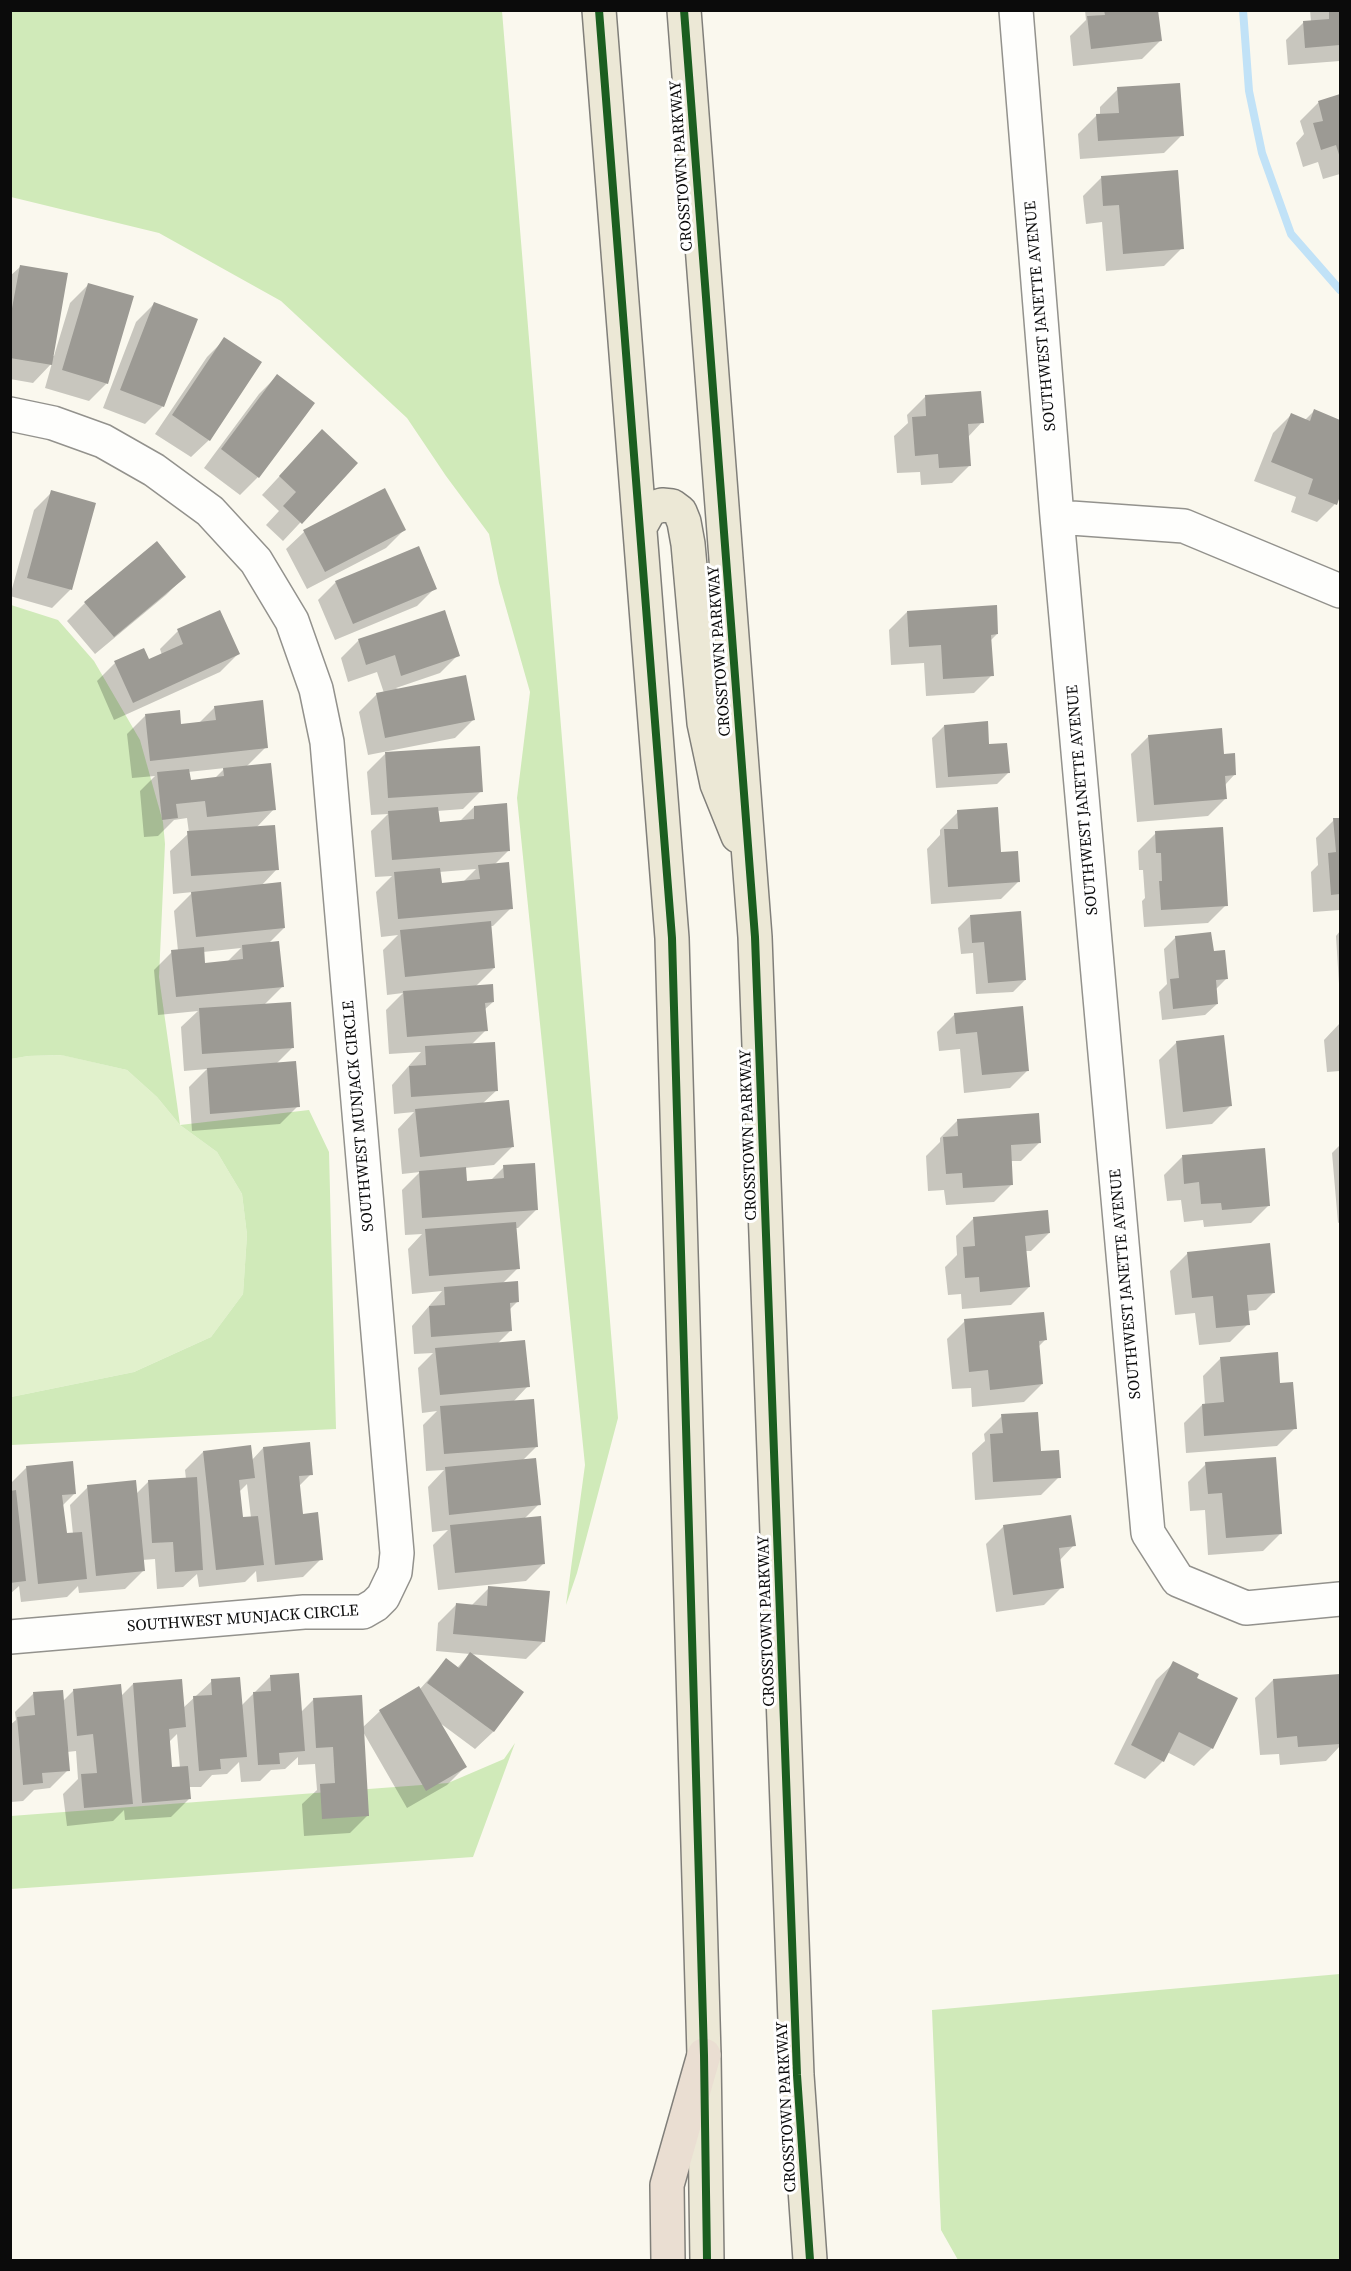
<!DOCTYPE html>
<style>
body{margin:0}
#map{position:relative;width:1351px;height:2271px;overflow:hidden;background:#faf8ee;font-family:"Source Serif 4",serif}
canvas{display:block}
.frame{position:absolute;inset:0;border:12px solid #0b0b0b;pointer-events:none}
</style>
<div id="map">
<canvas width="1351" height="2271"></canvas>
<div class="frame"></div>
</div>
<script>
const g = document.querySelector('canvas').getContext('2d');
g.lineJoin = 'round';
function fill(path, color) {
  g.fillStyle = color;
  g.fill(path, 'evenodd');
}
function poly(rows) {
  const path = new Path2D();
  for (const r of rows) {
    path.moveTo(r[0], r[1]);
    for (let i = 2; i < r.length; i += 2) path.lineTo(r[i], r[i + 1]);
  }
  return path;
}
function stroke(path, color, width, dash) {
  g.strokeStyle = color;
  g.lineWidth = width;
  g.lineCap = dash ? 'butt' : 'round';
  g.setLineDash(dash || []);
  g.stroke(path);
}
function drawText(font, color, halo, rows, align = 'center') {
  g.font = font + ' "Source Serif 4",serif';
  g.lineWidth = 6;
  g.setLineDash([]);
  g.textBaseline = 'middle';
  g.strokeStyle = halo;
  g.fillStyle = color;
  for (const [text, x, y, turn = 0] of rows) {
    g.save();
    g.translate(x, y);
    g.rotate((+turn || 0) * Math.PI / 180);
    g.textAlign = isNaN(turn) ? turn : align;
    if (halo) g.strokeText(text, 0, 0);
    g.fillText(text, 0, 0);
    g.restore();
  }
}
const green = poly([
 [62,1055,127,1070,157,1097,180,1125,217,1152,242,1194,247,1235,243,1294,211,1337,134,1372,11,1397,11,1059,28,1056]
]);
const forest = poly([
 [11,10,502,11,618,1418,577,1573,566,1605,585,1465,517,798,530,692,499,583,489,534,446,476,407,418,281,301,159,233,11,197],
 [11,605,58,620,94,661,140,740,163,822,165,844,159,977,180,1125,309,1110,329,1152,336,1429,11,1445,11,1397,134,1372,211,1337,243,1294,247,1235,242,1194,217,1152,180,1125,157,1097,127,1070,61,1055,28,1056,11,1059],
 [515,1743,473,1857,11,1889,11,1816,448,1783,504,1759],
 [1340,1974,1340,2260,958,2260,941,2230,932,2010]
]);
const shadow = poly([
 [1085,10,1157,10,1160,41,1142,59,1073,66,1070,36,1086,20],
 [1310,10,1340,10,1340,61,1288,65,1286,40,1304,22,1311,22],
 [1118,89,1182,135,1164,153,1080,159,1078,134,1096,116,1100,115,1100,107],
 [1340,96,1340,174,1323,179,1318,162,1303,167,1296,143,1304,134,1300,121,1318,103],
 [1101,178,1182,248,1164,266,1106,271,1102,222,1086,224,1083,196],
 [20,267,52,356,54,356,70,303,88,285,107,383,89,401,45,388,52,363,33,383,10,379,10,276],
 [154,304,163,406,145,424,103,408,136,322],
 [225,339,209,440,191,457,155,434,207,357],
 [277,376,258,477,240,495,204,468,259,394],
 [925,397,982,422,968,437,970,465,952,483,921,485,920,472,897,473,894,436,908,423,907,415],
 [1314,411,1340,422,1340,492,1335,504,1317,522,1291,512,1296,497,1254,481,1273,433,1291,415,1305,420],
 [305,449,356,463,283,541,266,525,279,511,262,495],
 [52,492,94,504,70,590,52,608,10,596,34,510],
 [404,530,386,548,307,589,286,549,304,532],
 [184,577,166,595,95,654,67,621,85,603],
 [336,582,435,588,417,606,335,640,318,600],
 [219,612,238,654,220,672,114,720,97,681,115,663,143,650,149,661,162,655,160,649,178,631],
 [907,612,997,634,990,641,992,675,974,693,926,696,924,663,891,665,889,630],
 [359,640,458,655,440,673,396,688,473,720,455,738,368,755,359,712,377,694,384,693,377,672,348,682,341,658],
 [215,707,266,747,246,767,274,809,256,828,277,869,261,886,284,928,268,944,282,987,264,1005,293,1047,276,1064,298,1106,280,1124,192,1131,189,1087,207,1069,184,1071,181,1027,198,1011,158,1015,154,970,172,952,178,951,174,911,193,892,173,894,170,851,189,833,187,818,174,820,158,836,144,837,140,791,155,776,132,778,127,734,145,716,180,726,198,724],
 [225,768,214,779,190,781,188,772],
 [241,948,227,962,204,964,203,952],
 [944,726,988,746,1009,772,997,784,936,788,932,738],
 [1149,736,1223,755,1235,774,1225,785,1226,798,1208,816,1137,822,1131,754],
 [385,754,481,791,463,809,437,811,438,824,459,822,474,807,509,850,494,865,511,908,493,926,490,926,494,968,475,987,493,1002,484,1010,486,1030,472,1044,497,1090,482,1104,512,1147,494,1165,465,1168,465,1183,490,1181,504,1167,536,1210,518,1228,515,1228,518,1268,502,1284,518,1301,509,1310,511,1330,497,1344,528,1386,513,1402,537,1446,522,1461,539,1504,524,1519,544,1563,526,1581,438,1590,433,1545,448,1530,432,1532,428,1487,444,1470,426,1471,423,1425,437,1411,422,1413,418,1368,433,1353,414,1354,412,1326,442,1291,412,1294,408,1249,422,1234,405,1235,402,1190,420,1172,402,1174,398,1129,414,1112,394,1114,392,1085,421,1052,389,1054,386,1010,403,993,387,995,383,950,398,935,381,937,376,892,392,876,375,877,371,831,388,814,371,815,367,772],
 [476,869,463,882,441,884,439,872],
 [958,812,1000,854,1019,881,1001,899,931,904,927,849,940,835,940,830],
 [1340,819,1340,910,1313,912,1311,872,1318,865,1316,838,1334,820],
 [1156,833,1226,905,1208,923,1144,927,1142,901,1145,898,1143,870,1139,870,1138,851],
 [970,916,1025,980,1013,992,976,994,973,953,961,954,958,928],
 [1340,931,1340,1000,1336,936],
 [1176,937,1212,953,1227,978,1215,990,1217,1004,1205,1015,1162,1020,1159,992,1167,984,1164,949],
 [955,1014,1028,1070,1010,1088,964,1093,960,1049,939,1051,937,1032],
 [1340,1023,1340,1080,1340,1071,1327,1072,1324,1040],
 [1177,1042,1230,1106,1212,1124,1166,1129,1159,1060],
 [958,1120,1039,1143,1021,1161,1010,1161,1012,1184,994,1202,946,1205,944,1190,928,1191,926,1156,940,1142,940,1138],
 [1340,1145,1340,1222,1338,1223,1332,1153],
 [1182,1157,1269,1205,1251,1223,1204,1227,1203,1220,1184,1222,1181,1200,1167,1201,1164,1175],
 [974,1218,1049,1233,1031,1251,1025,1251,1029,1287,1011,1305,962,1309,961,1294,948,1295,945,1267,957,1255,956,1236],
 [1188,1253,1274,1292,1256,1310,1247,1311,1248,1324,1230,1342,1199,1345,1195,1313,1175,1315,1170,1271],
 [965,1321,1045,1340,1038,1347,1042,1384,1024,1402,972,1407,971,1388,952,1389,947,1339],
 [1221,1358,1279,1385,1295,1428,1277,1446,1186,1453,1184,1423,1202,1405,1205,1405,1203,1376],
 [1002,1416,1040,1453,1059,1477,1041,1495,975,1500,972,1453,985,1441,984,1434],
 [263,1448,311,1474,298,1487,301,1516,321,1559,303,1577,257,1582,256,1571,245,1582,199,1587,197,1574,183,1587,157,1589,155,1559,142,1560,143,1571,125,1589,79,1593,78,1586,67,1597,21,1602,19,1586,10,1594,10,1484,26,1468,75,1493,62,1506,65,1535,73,1534,70,1505,88,1487,136,1494,149,1481,186,1479,185,1470,203,1452,252,1460],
 [247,1484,251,1518,242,1519,239,1492],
 [1206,1464,1281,1533,1263,1551,1208,1555,1205,1510,1190,1511,1188,1482],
 [1004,1526,1074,1545,1059,1561,1062,1587,1044,1605,996,1612,986,1544],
 [489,1588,544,1641,526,1659,436,1651,438,1623,456,1605,471,1606],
 [470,1654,521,1692,493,1732,475,1749,440,1723,465,1767,447,1785,407,1808,362,1730,368,1815,350,1833,304,1836,302,1804,317,1790,315,1764,298,1765,298,1757,285,1769,271,1770,260,1781,241,1782,239,1762,227,1774,212,1775,201,1787,188,1787,189,1799,171,1817,125,1820,124,1810,113,1821,67,1826,63,1794,78,1779,76,1751,67,1752,68,1770,50,1788,34,1790,23,1801,11,1802,10,1815,10,1725,16,1720,15,1712,33,1694,63,1701,73,1691,120,1697,133,1684,183,1708,212,1681,241,1706,271,1676,301,1712,313,1700,362,1728,380,1711,420,1689,446,1660,457,1668],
 [177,1734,180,1768,171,1769,169,1742],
 [1174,1663,1195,1678,1212,1748,1194,1766,1167,1752,1163,1761,1145,1779,1114,1764,1156,1680],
 [1339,1675,1340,1746,1326,1761,1280,1765,1279,1754,1260,1755,1255,1698,1273,1680]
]);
const stream = poly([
 [1243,10,1249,91,1262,153,1291,234,1340,290]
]);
const building = poly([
 [1104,10,1158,10,1162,41,1091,49,1087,16,1105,15],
 [1329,10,1340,10,1340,45,1305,48,1303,21,1329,19],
 [1180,83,1184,136,1098,141,1096,114,1119,113,1117,87],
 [1340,94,1340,158,1336,145,1321,150,1313,123,1323,121,1318,101],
 [1178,170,1184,249,1123,254,1119,205,1103,206,1101,176],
 [20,265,68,273,52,365,10,358,10,319],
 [88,283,134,296,108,384,62,370],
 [154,302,198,319,164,407,120,390],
 [224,337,262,362,210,441,172,415],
 [277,374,315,403,259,478,221,449],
 [981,391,984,423,968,424,971,466,939,468,938,454,915,456,912,417,926,416,925,395],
 [1314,409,1340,420,1340,496,1337,505,1308,494,1313,479,1271,462,1291,413,1310,421],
 [322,429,358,463,302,524,283,506,296,492,279,476],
 [385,488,406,530,325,572,303,530],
 [51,490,96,503,72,590,27,578],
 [157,541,186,577,114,637,84,602],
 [419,546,437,589,353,624,335,581],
 [997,605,998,634,991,635,994,676,943,679,941,645,909,647,907,611],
 [220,610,240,654,133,703,114,661,144,648,149,659,183,644,177,629],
 [445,610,460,656,401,676,395,655,366,665,358,639],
 [466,675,475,720,385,738,376,693],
 [263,700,268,748,150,761,145,714,180,710,181,724,216,720,214,706],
 [988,721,989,744,1007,743,1010,773,948,777,944,725],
 [1222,728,1224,754,1235,753,1236,775,1225,776,1227,799,1154,805,1148,735],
 [480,746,483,792,388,798,385,752],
 [271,763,276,810,207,817,205,801,176,804,178,818,162,820,157,772,189,769,191,780,224,776,223,768],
 [507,803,510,851,392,860,388,811,438,807,440,822,474,819,474,806],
 [998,807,1001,852,1018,851,1020,882,948,887,944,829,958,829,957,810],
 [1333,818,1340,818,1340,894,1331,895,1328,853,1336,852],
 [275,825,279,870,191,876,187,831],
 [1223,827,1228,906,1161,910,1159,881,1162,881,1161,853,1156,853,1155,831],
 [509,862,513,909,398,919,394,872,440,868,442,883,480,879,478,865],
 [281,882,285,928,196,937,191,892],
 [1021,911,1026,980,988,983,984,942,972,943,970,915],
 [491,921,495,968,405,977,400,930],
 [1211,932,1214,951,1225,950,1228,979,1216,980,1218,1004,1173,1009,1170,979,1179,978,1175,936],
 [279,941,284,987,176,997,171,950,204,947,205,963,243,959,242,945],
 [493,984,494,1002,485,1003,488,1031,407,1037,403,991],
 [291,1002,294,1048,202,1054,199,1008],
 [1023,1006,1029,1071,982,1075,977,1032,956,1034,954,1013],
 [1224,1035,1232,1106,1183,1112,1176,1041],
 [495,1042,498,1091,411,1097,409,1066,426,1065,425,1046],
 [296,1061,300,1107,210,1114,207,1068],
 [509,1100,514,1147,420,1157,415,1109],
 [1039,1113,1041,1143,1011,1145,1013,1185,963,1188,962,1173,946,1174,943,1137,958,1136,957,1119],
 [1265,1148,1270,1206,1222,1210,1221,1203,1201,1204,1199,1182,1184,1184,1182,1155],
 [535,1163,538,1210,422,1218,419,1171,466,1167,467,1181,504,1178,503,1165],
 [1048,1210,1050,1233,1025,1236,1030,1287,980,1292,979,1277,965,1278,963,1247,975,1246,973,1217],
 [516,1222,520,1269,429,1276,425,1229],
 [1270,1243,1275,1293,1247,1295,1250,1325,1216,1328,1213,1296,1192,1298,1187,1252],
 [518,1281,519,1302,510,1303,512,1331,431,1337,429,1306,445,1305,444,1287],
 [1044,1312,1047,1340,1039,1341,1043,1384,990,1390,988,1370,969,1372,964,1319],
 [525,1340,530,1387,440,1395,435,1348],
 [1278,1352,1280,1383,1293,1382,1297,1429,1204,1436,1202,1404,1224,1402,1220,1357],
 [534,1399,538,1447,444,1454,440,1406],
 [1038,1412,1041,1451,1059,1450,1061,1478,993,1482,990,1434,1003,1433,1001,1414],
 [310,1442,313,1475,299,1476,303,1514,318,1512,323,1560,275,1565,263,1447],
 [251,1445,255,1478,239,1480,243,1517,258,1516,264,1565,216,1570,203,1451],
 [1276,1457,1282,1534,1226,1538,1222,1493,1208,1494,1205,1462],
 [536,1458,541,1505,449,1515,445,1467],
 [73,1461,76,1494,62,1495,67,1533,82,1532,87,1579,38,1584,26,1466],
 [197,1477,203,1570,175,1572,173,1542,152,1543,148,1480],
 [136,1480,145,1571,96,1576,87,1485],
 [16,1490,26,1581,10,1583,10,1491],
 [1071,1515,1076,1546,1059,1548,1064,1588,1013,1595,1003,1525],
 [541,1516,545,1564,455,1573,450,1525],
 [488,1586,550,1591,545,1642,453,1634,456,1603,487,1606],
 [470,1652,524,1692,494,1732,427,1683,446,1658,459,1668],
 [1173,1661,1199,1674,1197,1678,1238,1698,1213,1749,1179,1732,1164,1762,1131,1745],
 [299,1673,305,1751,279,1753,280,1764,258,1765,253,1692,271,1691,270,1675],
 [1340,1674,1340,1744,1298,1747,1297,1736,1277,1738,1273,1679],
 [240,1677,247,1757,220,1759,221,1769,199,1771,193,1696,212,1695,211,1679],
 [182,1679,186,1727,169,1729,172,1767,188,1766,191,1799,142,1803,133,1683],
 [121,1684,133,1804,84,1808,81,1774,97,1773,93,1734,77,1736,73,1689],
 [419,1686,467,1767,426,1791,379,1710],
 [63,1690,70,1771,42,1773,43,1783,23,1785,17,1717,35,1715,33,1692],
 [362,1695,369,1816,322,1819,320,1784,335,1783,333,1747,316,1748,313,1698]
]);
const minor = poly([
 [1016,10,1057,517,1148,1533,1178,1580,1246,1608,1340,1599],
 [10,414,53,423,103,441,154,470,210,511,256,561,292,621,316,689,327,742,397,1553,395,1572,383,1597,375,1605,363,1612,304,1612,10,1637],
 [1057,517,1184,526,1340,591]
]);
const major = poly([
 [599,10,672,938,704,2055,707,2260],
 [684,10,755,937,797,2075,810,2260],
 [640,527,650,509,662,505,672,506,680,512,684,522,688,544,704,723,717,784,738,836]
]);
const highway = poly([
 [668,2260,667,2185,704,2055]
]);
const cycleway = poly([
 [599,10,672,938,704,2055,707,2260],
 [684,10,755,937,797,2075,810,2260]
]);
const streetNames = [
 ["CROSSTOWN PARKWAY",682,166,-94],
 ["SOUTHWEST JANETTE AVENUE",1041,316,-95],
 ["CROSSTOWN PARKWAY",720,651,-94],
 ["SOUTHWEST JANETTE AVENUE",1083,800,-95],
 ["SOUTHWEST MUNJACK CIRCLE",359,1116,-95],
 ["CROSSTOWN PARKWAY",749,1135,-92],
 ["SOUTHWEST JANETTE AVENUE",1126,1284,-95],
 ["SOUTHWEST MUNJACK CIRCLE",243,1619,-4],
 ["CROSSTOWN PARKWAY",767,1621,-92],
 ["CROSSTOWN PARKWAY",787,2107,-93]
];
fill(green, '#e1f1cc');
fill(forest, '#d0eab9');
fill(shadow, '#0003');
stroke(stream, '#c1e2f7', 8);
fill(building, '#9c9a94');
stroke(minor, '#93928d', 36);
stroke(major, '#807f7a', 36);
stroke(highway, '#807f7a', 36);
stroke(minor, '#fefefc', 33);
stroke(major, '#ece8d6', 33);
stroke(highway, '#eaded2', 33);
stroke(cycleway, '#1b5e20', 8);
drawText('16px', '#0b0b0b', '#fff', streetNames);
</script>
